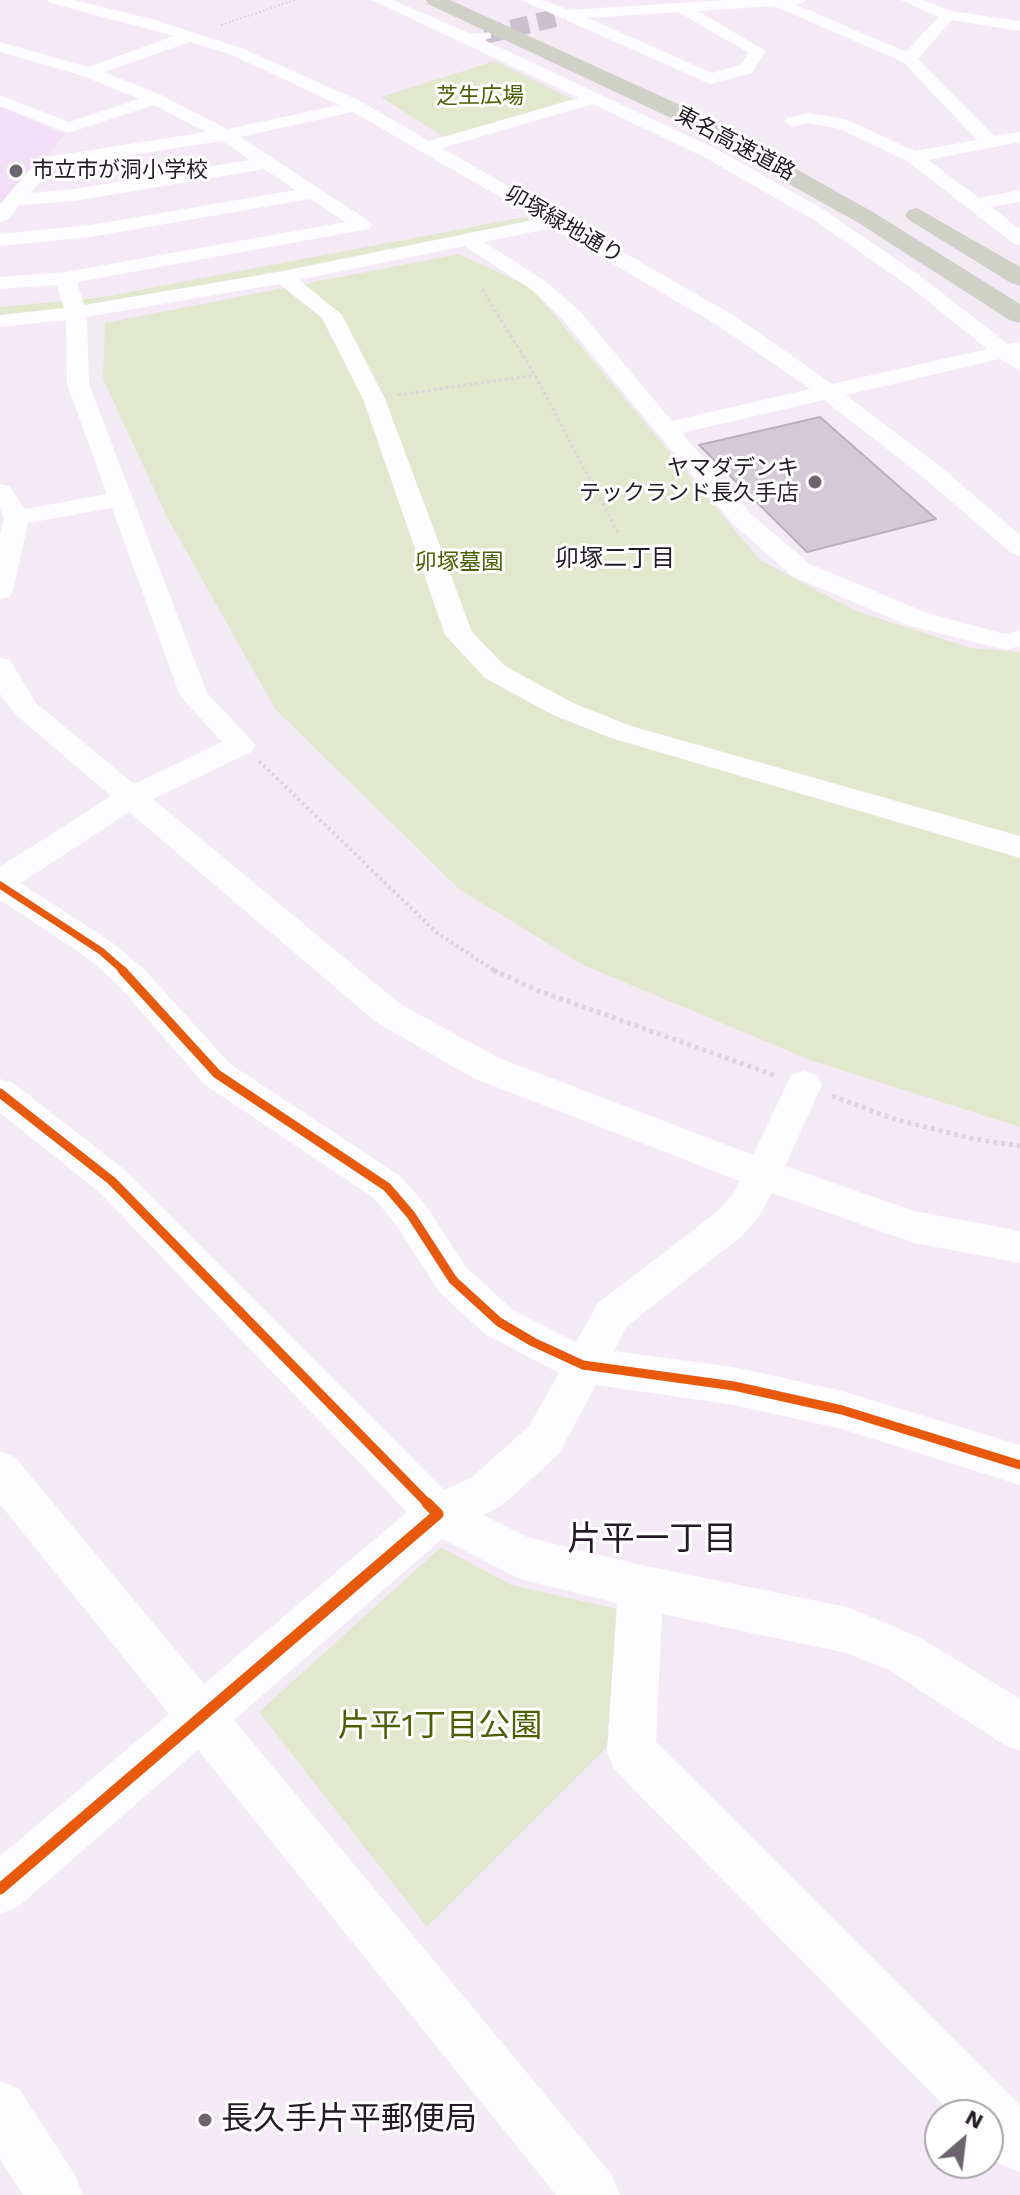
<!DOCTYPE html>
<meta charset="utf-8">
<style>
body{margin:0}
#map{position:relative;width:1020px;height:2195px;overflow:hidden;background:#f4eaf6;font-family:"Work Sans",sans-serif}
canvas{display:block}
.north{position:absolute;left:924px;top:2099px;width:80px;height:80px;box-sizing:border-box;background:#fff;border:2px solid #a7a4a8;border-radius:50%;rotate:28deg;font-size:22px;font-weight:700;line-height:32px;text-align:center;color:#241b26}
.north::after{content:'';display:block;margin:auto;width:28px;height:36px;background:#6d636f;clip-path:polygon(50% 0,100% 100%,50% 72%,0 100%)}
</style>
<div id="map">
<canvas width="1020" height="2195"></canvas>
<div class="north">N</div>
</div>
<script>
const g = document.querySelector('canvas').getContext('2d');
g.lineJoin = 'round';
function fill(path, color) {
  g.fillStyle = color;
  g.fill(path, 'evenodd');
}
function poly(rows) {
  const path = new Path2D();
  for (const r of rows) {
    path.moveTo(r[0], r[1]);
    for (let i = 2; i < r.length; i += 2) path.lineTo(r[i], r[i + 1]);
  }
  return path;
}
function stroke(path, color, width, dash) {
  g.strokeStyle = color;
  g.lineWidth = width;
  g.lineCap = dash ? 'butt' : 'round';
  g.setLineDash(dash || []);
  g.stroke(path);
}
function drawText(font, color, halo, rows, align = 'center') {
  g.font = font + ' "Work Sans","Noto Sans JP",sans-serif';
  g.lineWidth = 6;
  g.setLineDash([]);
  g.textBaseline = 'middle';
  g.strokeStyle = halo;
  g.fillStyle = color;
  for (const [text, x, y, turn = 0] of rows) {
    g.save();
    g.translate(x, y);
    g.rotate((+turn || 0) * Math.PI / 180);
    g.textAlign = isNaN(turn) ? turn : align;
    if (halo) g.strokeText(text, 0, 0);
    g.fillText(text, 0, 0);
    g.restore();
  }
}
const built = poly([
 [0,106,65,135,0,208]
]);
const green = poly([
 [495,61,572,99,445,138,381,97],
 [524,217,535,223,96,307,0,317,0,307,97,298],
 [458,254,531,287,760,560,856,611,971,648,1020,652,1020,1127,810,1060,583,965,459,889,275,709,167,517,103,379,105,323],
 [441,1547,511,1585,618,1609,607,1747,427,1927,259,1712]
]);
const building = poly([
 [820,417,936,519,807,552,699,445,820,417]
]);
const minorTunnel = poly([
 [485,35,564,16]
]);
const pathFar3 = poly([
 [221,25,295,0]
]);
const pathFar2 = poly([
 [482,289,535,375,618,533],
 [398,395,535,375]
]);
const pathFar1 = poly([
 [259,761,437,933,497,972]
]);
const path = poly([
 [493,970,539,991,774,1075],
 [832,1096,897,1120,975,1139,1020,1146]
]);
const minor = poly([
 [47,0,74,0,152,19,244,49,362,102,429,141,579,98,372,0,393,0,471,34,491,32,491,38,484,40,718,150,826,211,923,278,1008,344,1020,342,1020,371,1000,359,846,395,941,467,1020,535,1020,556,1011,553,923,477,824,400,682,433,751,514,810,564,927,613,1005,634,1020,630,1020,646,1005,650,907,625,792,576,733,524,563,320,531,289,464,246,299,280,342,315,385,399,472,632,505,666,573,703,631,726,1020,836,1020,858,611,738,553,715,485,678,445,635,363,399,322,318,279,284,87,317,89,384,207,693,256,745,251,752,153,799,400,1004,499,1058,753,1155,791,1075,804,1071,817,1075,822,1085,785,1166,914,1211,1020,1231,1020,1263,914,1243,772,1193,758,1218,742,1236,626,1327,614,1351,734,1367,842,1391,1020,1445,1020,1485,842,1429,734,1405,596,1385,559,1454,501,1506,483,1515,527,1537,641,1565,847,1607,921,1638,1020,1699,1020,1751,1003,1744,889,1670,846,1653,662,1614,656,1742,1020,2105,1020,2172,1000,2164,988,2151,988,2115,953,2115,614,1769,607,1752,617,1603,520,1579,442,1539,234,1720,612,2175,620,2195,556,2195,198,1750,18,1907,0,1914,0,1856,169,1714,0,1504,0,1451,15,1457,204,1684,407,1512,99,1192,0,1113,0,1079,13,1083,125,1170,444,1490,471,1478,529,1426,559,1373,485,1334,439,1292,397,1226,374,1198,204,1084,120,987,89,959,0,900,0,867,111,796,16,715,0,694,0,658,10,660,36,703,134,784,222,742,180,696,112,508,28,523,13,591,9,597,0,599,0,536,4,518,0,508,0,484,9,486,25,509,107,494,67,384,66,320,0,327,0,315,64,308,57,285,0,289,0,277,65,272,345,222,310,199,90,237,0,246,0,234,90,225,296,190,264,169,74,201,20,205,7,220,0,222,0,204,40,158,206,132,154,105,68,133,0,106,0,95,69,122,139,99,83,76,0,52,0,42,88,67,174,36,50,3,47,0],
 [190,42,232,55,339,105,227,129,161,95,104,72,190,42],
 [593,104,706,158,812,219,909,286,987,349,832,384,738,318,442,148,593,104],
 [353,112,538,219,283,271,84,305,77,282,369,229,372,225,369,221,240,137,353,112],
 [222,141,250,160,74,189,30,193,53,167,222,141],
 [552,228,722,328,810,389,672,421,579,310,545,281,484,242,552,228],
 [129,812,376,1022,473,1078,740,1181,732,1196,714,1214,598,1303,576,1342,513,1310,467,1268,425,1204,400,1176,230,1064,144,969,113,943,21,883,129,812],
 [521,0,543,0,569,10,724,0,807,0,797,5,906,52,938,17,901,0,923,0,951,11,1020,21,1020,31,952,20,918,59,994,136,1020,132,1020,142,928,160,979,198,1020,190,1020,202,991,207,1020,229,1020,245,1013,243,907,161,840,129,808,123,793,127,784,122,787,118,808,113,845,119,915,151,977,140,903,62,774,6,698,11,766,51,752,73,710,84,521,0],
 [678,12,749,53,740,65,712,73,588,18,678,12],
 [0,2081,19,2089,75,2175,83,2195,23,2195,0,2159,0,2081]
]);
const highway = poly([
 [426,0,450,0,689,109,873,212,1020,304,1020,323,1011,321,857,222,673,119,428,4,426,0],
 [917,208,1020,267,1020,286,1011,283,909,220,905,215,909,210,917,208]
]);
const cyclewayFar2 = poly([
 [0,885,101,951,125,972]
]);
const cyclewayFar1 = poly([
 [122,970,217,1074,387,1187,411,1215,453,1280,499,1322,533,1342,583,1365,734,1386,842,1410,1020,1465],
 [0,1093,112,1181,429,1505]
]);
const cycleway = poly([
 [0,1889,438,1514,427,1503]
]);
const markers = [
 [16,171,8,"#6d636f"],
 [815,482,8,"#6d636f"],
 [205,2120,8,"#6d636f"]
];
const farParknames = [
 ["芝生広場",480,97],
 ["卯塚墓園",459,563]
];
const farStreetnames = [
 ["東名高速道路",735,144,28],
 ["卯塚緑地通り",564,225,30]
];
const farPoinames = [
 ["市立市が洞小学校",32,171],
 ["ヤマダデンキ",799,469,"right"],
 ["テックランド長久手店",799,494,"right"]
];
const farNeighbourhoodnames = [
 ["卯塚二丁目",615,559]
];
const nearParknames = [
 ["片平1丁目公園",440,1727]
];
const nearPoinames = [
 ["長久手片平郵便局",221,2120]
];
const nearNeighbourhoodnames = [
 ["片平一丁目",652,1540]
];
fill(built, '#f3def7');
fill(green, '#e2e8ce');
fill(building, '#d3cad5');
stroke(building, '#b9b0bb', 2);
stroke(minorTunnel, '#cac1cc', 18, [18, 9]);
stroke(pathFar3, '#d9d6da', 2, [2, 2]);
stroke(pathFar2, '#d9d6da', 3, [3, 3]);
stroke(pathFar1, '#d9d6da', 4, [3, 3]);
stroke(path, '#d9d6da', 5, [4, 4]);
fill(minor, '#fdfcfe');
fill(highway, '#cfd1c7');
stroke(cyclewayFar2, '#e8590c', 7);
stroke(cyclewayFar1, '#e8590c', 9);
stroke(cycleway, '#e8590c', 11);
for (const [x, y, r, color] of markers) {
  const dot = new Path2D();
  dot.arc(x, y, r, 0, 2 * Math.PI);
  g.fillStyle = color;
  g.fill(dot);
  stroke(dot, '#fff', 3);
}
drawText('22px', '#4b5e00', '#fff', farParknames);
drawText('22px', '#241b26', '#fff', farStreetnames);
drawText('22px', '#241b26', '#fff', farPoinames, 'left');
drawText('24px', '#241b26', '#fff', farNeighbourhoodnames);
drawText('32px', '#4b5e00', '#fff', nearParknames);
drawText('32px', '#241b26', '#fff', nearPoinames, 'left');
drawText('34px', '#241b26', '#fff', nearNeighbourhoodnames);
</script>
